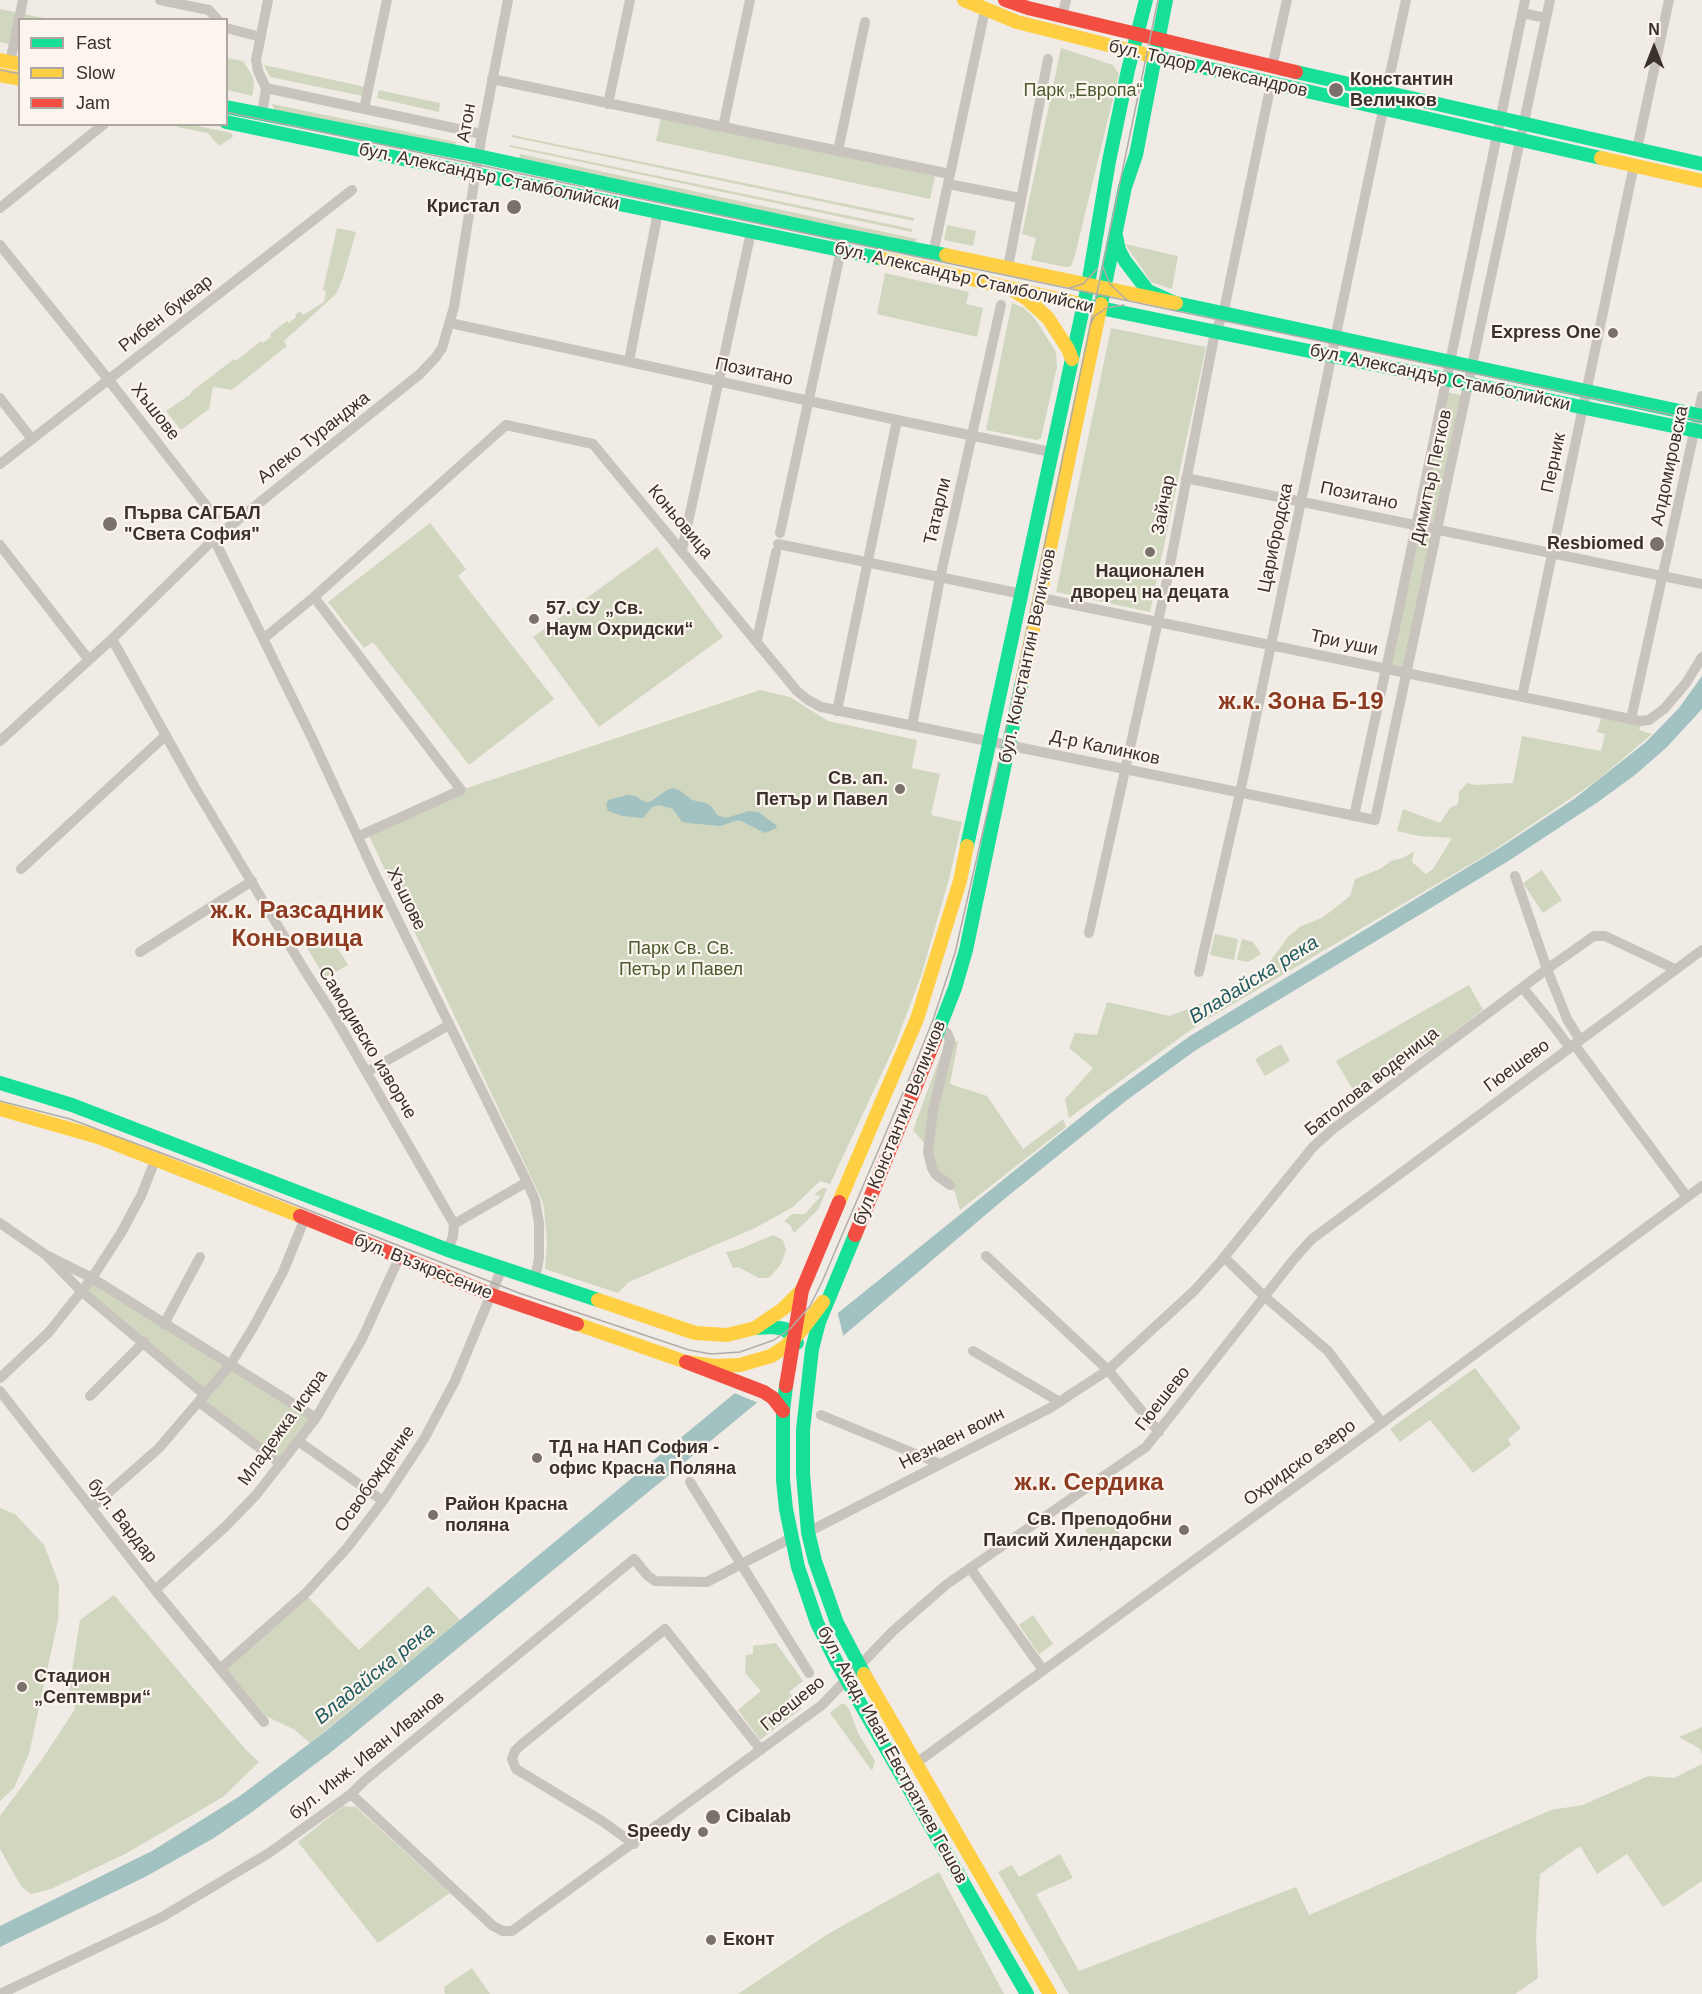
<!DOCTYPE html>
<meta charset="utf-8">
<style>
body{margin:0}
#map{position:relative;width:1702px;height:1994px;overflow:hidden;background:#f0ebe5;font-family:Helvetica,sans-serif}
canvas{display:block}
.legend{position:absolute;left:18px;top:18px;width:210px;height:108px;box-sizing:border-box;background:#fbf5ee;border:2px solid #aea6a0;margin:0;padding:8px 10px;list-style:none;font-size:18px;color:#3b302b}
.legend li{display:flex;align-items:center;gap:12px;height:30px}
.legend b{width:30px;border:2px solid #aea6a0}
.north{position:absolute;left:1624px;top:18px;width:60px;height:60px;-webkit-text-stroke:4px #fbf5ee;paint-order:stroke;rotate:0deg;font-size:16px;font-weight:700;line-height:24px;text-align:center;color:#3b302b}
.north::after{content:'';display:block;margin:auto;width:21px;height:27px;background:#3b302b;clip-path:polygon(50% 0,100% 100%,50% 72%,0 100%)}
</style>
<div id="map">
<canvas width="1702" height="1994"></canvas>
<ul class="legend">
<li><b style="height:8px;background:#16e098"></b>Fast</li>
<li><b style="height:8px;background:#ffcf43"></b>Slow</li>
<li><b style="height:8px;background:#f24e42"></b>Jam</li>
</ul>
<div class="north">N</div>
</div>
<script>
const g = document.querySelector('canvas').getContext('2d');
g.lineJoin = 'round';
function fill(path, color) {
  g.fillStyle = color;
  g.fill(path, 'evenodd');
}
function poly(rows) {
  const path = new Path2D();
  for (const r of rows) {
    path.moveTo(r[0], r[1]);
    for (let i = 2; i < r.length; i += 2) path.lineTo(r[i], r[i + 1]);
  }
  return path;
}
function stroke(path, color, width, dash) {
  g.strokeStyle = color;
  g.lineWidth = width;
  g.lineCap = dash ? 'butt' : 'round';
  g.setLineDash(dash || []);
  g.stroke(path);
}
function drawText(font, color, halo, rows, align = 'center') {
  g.font = font + ' Helvetica,sans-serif';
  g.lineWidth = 4.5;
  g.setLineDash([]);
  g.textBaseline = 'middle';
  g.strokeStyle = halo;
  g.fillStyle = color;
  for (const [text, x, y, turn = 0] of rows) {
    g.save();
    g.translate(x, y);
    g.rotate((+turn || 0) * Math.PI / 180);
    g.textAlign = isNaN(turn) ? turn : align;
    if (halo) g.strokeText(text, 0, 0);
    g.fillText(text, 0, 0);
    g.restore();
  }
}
const green = poly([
 [0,9,49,19,20,20,19,46,0,42],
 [1061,48,1113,65,1119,74,1074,259,1071,266,1066,267,1031,260,1036,238,1022,234],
 [227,58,243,61,253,77,254,85,252,96,227,90],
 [264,65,365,87,363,96,270,77],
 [379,90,440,103,439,112,377,98],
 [272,104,456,142,455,146,275,112],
 [661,118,935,176,930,199,656,141],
 [177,125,193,125,231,133,233,137,219,146,208,133,177,127],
 [512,135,914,218,914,221,512,137],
 [510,145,912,229,912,232,510,147],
 [520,154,917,239,915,242,910,243,519,159],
 [947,225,976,231,973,246,944,240],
 [337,228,356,232,343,278,336,294,284,341,287,346,232,390,213,387,209,409,181,430,166,411,191,394,191,392,234,359,236,361,261,341,263,343,271,337,270,334,287,321,289,323,296,317,295,315,300,311,303,315,324,302,326,291,323,290],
 [1125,244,1178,256,1172,289,1151,282],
 [885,273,969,292,966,304,983,308,977,337,877,314],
 [1012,303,1024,308,1035,319,1056,352,1057,367,1041,438,1037,440,986,430],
 [1111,328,1206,347,1150,612,1056,592],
 [1444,392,1467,396,1408,673,1386,668],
 [430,523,466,569,458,576,554,699,469,765,373,642,364,648,328,602],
 [657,547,723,637,599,727,533,637],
 [760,690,790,697,828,721,917,740,912,768,940,774,931,815,962,822,949,879,921,976,895,1045,830,1184,820,1181,793,1207,755,1228,629,1282,618,1293,545,1269,547,1242,544,1208,541,1198,369,836,465,793,461,790],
 [1601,718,1641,726,1639,730,1652,734,1595,782,1491,852,1199,1024,1069,1118,1065,1099,1093,1068,1069,1048,1075,1033,1097,1035,1107,1002,1170,1016,1215,998,1239,985,1266,967,1288,937,1301,926,1322,918,1350,896,1355,879,1380,869,1391,861,1403,858,1414,851,1412,862,1426,874,1433,869,1452,838,1419,836,1397,831,1403,809,1440,823,1450,808,1458,804,1459,792,1467,783,1476,785,1513,783,1522,736,1601,751,1605,734,1597,732],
 [1542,870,1562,900,1543,913,1523,883],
 [328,932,348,965,325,978,306,946],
 [1215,934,1238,939,1234,960,1210,955],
 [1242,939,1253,942,1261,954,1248,962,1237,960],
 [1469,985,1483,1010,1437,1045,1354,1092,1336,1061],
 [947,1038,958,1042,950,1084,987,1096,1023,1149,1063,1119,1066,1127,960,1210,955,1192,929,1170,926,1145,913,1130],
 [1281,1044,1290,1061,1265,1076,1255,1059],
 [822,1188,827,1189,818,1210,794,1233,790,1225,784,1221,792,1214,805,1214,821,1196,814,1195],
 [773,1235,783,1240,786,1250,781,1264,772,1275,768,1278,759,1278,738,1267,733,1268,726,1252,740,1249],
 [92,1281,228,1365,205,1393,83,1291],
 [230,1365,316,1418,281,1464,199,1402],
 [1475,1368,1521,1428,1508,1439,1511,1445,1473,1473,1430,1420,1400,1442,1390,1429],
 [0,1508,15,1514,44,1545,59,1584,58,1620,29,1754,14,1788,0,1801],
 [1107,1515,1122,1537,1100,1551,1085,1530],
 [428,1586,460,1620,310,1743,295,1730,266,1716,226,1669,305,1594,359,1650],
 [114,1595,246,1750,259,1762,223,1797,127,1853,51,1889,31,1894,21,1886,0,1849,0,1816,43,1758,75,1709,69,1689,80,1620],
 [1033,1615,1053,1644,1039,1654,1019,1625],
 [776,1643,803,1681,789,1692,802,1708,760,1740,738,1710,761,1691,745,1673,746,1655,753,1654,753,1646],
 [841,1704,845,1704,849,1709,858,1733,875,1761,872,1771,830,1713],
 [1702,1727,1702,1754,1700,1749,1679,1737],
 [1702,1764,1702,1881,1663,1907,1627,1854,1597,1874,1580,1846,1540,1874,1536,1937,1538,1978,1515,1994,1069,1994,998,1872,1012,1865,1019,1877,1060,1854,1073,1878,1036,1894,1079,1971,1296,1887,1309,1915,1551,1810,1583,1805,1648,1776,1674,1778],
 [343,1806,356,1807,450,1893,378,1943,298,1842],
 [939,1872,1004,1994,738,1994,828,1934],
 [472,1968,490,1994,445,1994,444,1987]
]);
const water = poly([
 [1702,676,1702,709,1667,747,1635,775,1598,802,1510,860,1196,1050,1127,1100,1003,1200,843,1336,758,1402,335,1749,252,1812,214,1838,145,1877,0,1947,0,1926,152,1851,240,1796,322,1734,735,1393,838,1313,1107,1096,1190,1036,1501,847,1574,799,1646,742,1679,708],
 [673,788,679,790,692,800,706,803,712,807,717,815,726,818,749,811,758,812,776,825,777,828,765,833,739,820,720,826,688,823,682,822,673,809,659,805,652,807,643,818,622,816,608,811,606,805,608,800,627,795,635,796,645,802,650,802,667,790]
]);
const pier = poly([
 [837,1310,844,1339,761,1404,732,1392]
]);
const street = poly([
 [160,0,209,10,218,20],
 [1522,13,1546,18],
 [1062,16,1066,0],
 [226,28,261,37],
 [10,62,23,0],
 [1272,67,1287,0],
 [492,79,950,174],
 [266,88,482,134],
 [1386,93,1406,0],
 [608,104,630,0],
 [364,109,387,0],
 [262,115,266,88,258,71,256,60,268,0],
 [723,127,750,0],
 [1637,149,1669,0],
 [838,151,865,22],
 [948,184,1020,198],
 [0,208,104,124],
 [0,245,108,379,215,517],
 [933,254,985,10],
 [1008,267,1048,59],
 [450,323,897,420,1051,452],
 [629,361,658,212],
 [0,398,32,439],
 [0,464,352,190],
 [1186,478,1702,584],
 [780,533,841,250],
 [214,539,311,736,376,876,527,1182,535,1200,539,1223,539,1258,535,1279],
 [778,544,1022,594],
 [0,545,89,660],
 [682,550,751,232],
 [314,597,461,790,359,836],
 [1041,598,1640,721,1649,720,1664,709,1686,683,1702,657],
 [112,639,194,786,305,971,334,1016,454,1224,453,1236,448,1250],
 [263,639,314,597,506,425,593,444,797,691,808,700,821,707,1375,820,1550,0],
 [757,640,776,552],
 [1522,697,1634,165],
 [837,711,897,420],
 [1631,719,1702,396],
 [912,726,940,578,1001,305],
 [0,741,112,639,214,539,420,374,436,357,442,348,454,307,482,134,508,0],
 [1354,816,1397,618,1525,0],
 [21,869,166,735],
 [1515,876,1547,969,1567,1019,1580,1040],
 [1089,933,1166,585,1215,332,1223,315,1271,84],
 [140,952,252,881],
 [1199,972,1240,793,1383,110],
 [1523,988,1553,1025,1570,1048],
 [940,1029,947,1033,950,1040,933,1111,928,1152,932,1168,936,1175,950,1185],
 [1574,1044,1687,1197],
 [367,1072,449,1025],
 [0,1223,46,1255,81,1291,205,1395],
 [454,1224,527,1182],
 [46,1255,92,1278,316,1418],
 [986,1256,1108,1370,1159,1432],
 [1224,1257,1264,1296,1328,1351,1382,1423],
 [164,1324,200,1257],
 [973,1351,1060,1402],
 [0,1378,49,1332,92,1278,121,1233,141,1196,156,1158],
 [0,1391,155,1590,264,1722],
 [90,1396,144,1342],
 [199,1402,281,1464],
 [821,1415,940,1464],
 [298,1441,383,1501],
 [690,1482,809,1673],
 [91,1508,159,1448,230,1365,254,1326,283,1272,305,1218],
 [808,1532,1050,1408,1108,1370,1194,1291,1221,1261,1313,1147,1333,1129,1547,969,1594,936,1605,936,1675,969],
 [970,1568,1043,1670],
 [155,1590,225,1527,256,1495,316,1418,362,1339,399,1258],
 [220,1669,305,1594,347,1548,383,1501,424,1439,455,1381,502,1268],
 [915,1764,1382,1423,1702,1186],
 [351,1794,493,1926,503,1931,512,1931,822,1705,893,1631,947,1584,1146,1447,1294,1259,1312,1239,1702,950],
 [634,1844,602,1821,516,1769,512,1759,515,1751,521,1745,665,1629,761,1750],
 [0,1994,162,1917,269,1853,351,1794,364,1781,634,1559,647,1575,655,1581,707,1582,791,1538]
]);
const fast = poly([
 [1148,55,1601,158],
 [1296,72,1702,164],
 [226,107,478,156,844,235,946,255],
 [226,122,883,259],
 [1116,236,1119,250,1125,261,1148,291,1179,305],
 [1076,303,1702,432],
 [1176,303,1702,416],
 [1101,304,1125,187,1136,155,1166,0],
 [967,846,1088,285,1109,161,1128,70,1146,0],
 [935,1039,955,988,966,950,1022,682],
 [0,1083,72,1105,448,1250,598,1300],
 [855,1235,819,1322,812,1349,803,1430,803,1474,808,1532,815,1561,837,1623,864,1674],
 [755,1328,773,1327,785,1329,797,1343],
 [786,1386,783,1411,783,1480,786,1509,798,1567,817,1623,837,1663,1027,1994]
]);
const slow = poly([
 [964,0,1017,22,1148,55],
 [0,60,20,64],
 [0,75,20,79],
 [1601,158,1702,181],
 [946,255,1176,303],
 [883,259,1076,303],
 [1013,290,1027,299,1048,318,1068,349,1072,359],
 [1022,682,1101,304],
 [0,1109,98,1137,300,1216],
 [839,1202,917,1019,960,881,967,846],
 [598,1300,695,1333,727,1335,755,1328,783,1309,802,1290],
 [577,1324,686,1362,715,1366,740,1365,771,1356,785,1347,801,1331,823,1302],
 [864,1674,1050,1994]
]);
const jam = poly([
 [1005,0,1028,8,1296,72],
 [300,1216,492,1295,577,1324],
 [855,1235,935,1039],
 [686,1362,764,1392,773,1398,783,1411],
 [786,1386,802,1290,839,1202]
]);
const tram = poly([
 [0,70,20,74],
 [226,112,1702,421],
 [1103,267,1110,284,1127,300],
 [1069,288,1083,284,1097,269],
 [1091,323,1095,316,1106,308,1124,305],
 [0,1101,70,1119,204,1169,519,1293,689,1350,711,1354,740,1352,774,1340,790,1329,810,1306,822,1282,914,1067,933,1020,955,953,1003,744,1158,0]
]);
const markers = [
 [1336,90,8,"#7a716c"],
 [514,207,8,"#7a716c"],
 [1613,333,6,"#7a716c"],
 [110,524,8,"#7a716c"],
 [1657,544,8,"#7a716c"],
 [1150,552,6,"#7a716c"],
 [534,619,6,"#7a716c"],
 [900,789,6,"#7a716c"],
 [537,1458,6,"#7a716c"],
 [433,1515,6,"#7a716c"],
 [1184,1530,6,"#7a716c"],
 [22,1687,6,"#7a716c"],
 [713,1817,8,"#7a716c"],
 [703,1832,6,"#7a716c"],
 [711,1940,6,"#7a716c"]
];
const streetNames = [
 ["бул. Тодор Александров",1208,69,13],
 ["Атон",467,123,-80],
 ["бул. Александър Стамболийски",489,177,12],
 ["бул. Александър Стамболийски",964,278,13],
 ["Рибен буквар",166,314,-38],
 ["Позитано",754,372,12],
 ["бул. Александър Стамболийски",1440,378,12],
 ["Хъшове",155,412,52],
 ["Алеко Туранджа",314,438,-38],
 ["Перник",1554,463,-78],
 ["Алдомировска",1670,466,-78],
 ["Димитър Петков",1432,477,-78],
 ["Позитано",1359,496,12],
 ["Зайчар",1164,505,-79],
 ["Татарли",938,511,-77],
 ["Коньовица",680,522,50],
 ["Царибродска",1276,538,-78],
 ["Три уши",1344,643,12],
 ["бул. Константин Величков",1028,656,-78],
 ["Д-р Калинков",1105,748,12],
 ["Хъшове",406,899,64],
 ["Самодивско изворче",367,1043,59],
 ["Гюешево",1517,1066,-36],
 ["Батолова воденица",1372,1082,-38],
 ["бул. Константин Величков",900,1123,-68],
 ["бул. Възкресение",423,1267,22],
 ["Гюешево",1163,1399,-52],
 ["Младежка искра",283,1428,-54],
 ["Незнаен воин",952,1439,-27],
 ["Охридско езеро",1300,1463,-36],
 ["Освобождение",375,1479,-55],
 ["бул. Вардар",122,1521,52],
 ["Гюешево",793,1704,-39],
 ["бул. Акад. Иван Евстратиев Гешов",892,1755,61],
 ["бул. Инж. Иван Иванов",367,1756,-39]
];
const poiNames = [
 ["Константин",1350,80],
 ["Величков",1350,101],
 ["Кристал",500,207,"right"],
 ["Express One",1601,333,"right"],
 ["Първа САГБАЛ",124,514],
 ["\"Света София\"",124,535],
 ["Resbiomed",1644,544,"right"],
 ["Национален",1150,572,"center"],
 ["дворец на децата",1150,593,"center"],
 ["57. СУ „Св.",546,609],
 ["Наум Охридски“",546,630],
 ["Св. ап.",888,779,"right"],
 ["Петър и Павел",888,800,"right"],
 ["ТД на НАП София -",549,1448],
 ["офис Красна Поляна",549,1469],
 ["Район Красна",445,1505],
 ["поляна",445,1526],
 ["Св. Преподобни",1172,1520,"right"],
 ["Паисий Хилендарски",1172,1541,"right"],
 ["Стадион",34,1677],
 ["„Септември“",34,1698],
 ["Cibalab",726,1817],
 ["Speedy",691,1832,"right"],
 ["Еконт",723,1940]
];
const parkNames = [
 ["Парк „Европа“",1083,91],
 ["Парк Св. Св.",681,949],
 ["Петър и Павел",681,970]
];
const waterNames = [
 ["Владайска река",1254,980,-32],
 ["Владайска река",375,1674,-39]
];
const districtNames = [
 ["ж.к. Зона Б-19",1301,702],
 ["ж.к. Разсадник",297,911],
 ["Коньовица",297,939],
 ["ж.к. Сердика",1089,1483]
];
fill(green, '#d1d6bf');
fill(water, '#a1c2c1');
fill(pier, '#f0ebe5');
stroke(street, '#c9c3be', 10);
stroke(fast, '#16e098', 14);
stroke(slow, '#ffcf43', 14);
stroke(jam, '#f24e42', 14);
stroke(tram, '#b1aca8', 1.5);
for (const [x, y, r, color] of markers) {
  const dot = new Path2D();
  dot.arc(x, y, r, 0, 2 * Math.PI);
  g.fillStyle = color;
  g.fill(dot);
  stroke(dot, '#fbf5ee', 2);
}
drawText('18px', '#3b302b', '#fbf5ee', streetNames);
drawText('bold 18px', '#3b302b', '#fbf5ee', poiNames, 'left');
drawText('18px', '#4a5a2e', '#fbf5ee', parkNames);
drawText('italic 20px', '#1f5a5e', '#fbf5ee', waterNames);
drawText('bold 24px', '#8c3b22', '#fbf5ee', districtNames);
</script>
